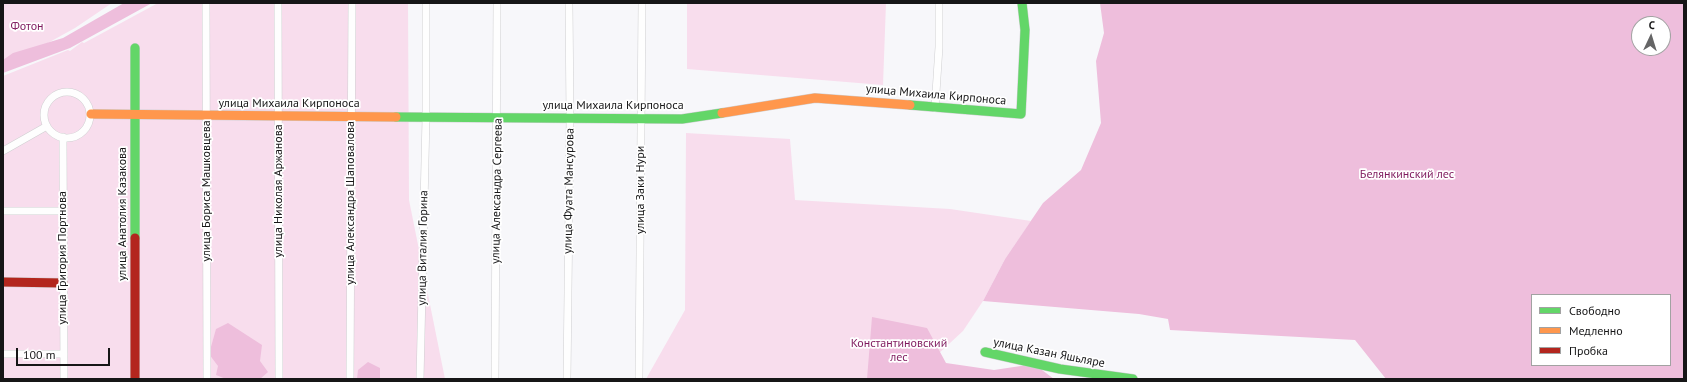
<!DOCTYPE html>
<meta charset="utf-8">
<style>
body{margin:0}
#map{position:relative;width:1687px;height:382px;overflow:hidden;background:#f7f7fa;font-family:"PT Sans",sans-serif}
canvas{display:block}
.frame{position:absolute;inset:0;border:4px solid #161617;pointer-events:none}
.legend{position:absolute;left:1531px;top:294px;width:140px;height:72px;box-sizing:border-box;background:#fff;border:1px solid #a2a2a2;margin:0;padding:5px 7px;list-style:none;font-size:12px;color:#161617}
.legend li{display:flex;align-items:center;gap:8px;height:20px}
.legend b{width:20px;border:1px solid #a2a2a2}
.north{position:absolute;left:1631px;top:16px;width:40px;height:40px;box-sizing:border-box;background:#fff;border:1px solid #a2a2a2;border-radius:50%;rotate:4deg;font-size:11px;font-weight:700;line-height:16px;text-align:center;color:#161617}
.north::after{content:'';display:block;margin:auto;width:14px;height:18px;background:#656566;clip-path:polygon(50% 0,100% 100%,50% 72%,0 100%)}
.scale{position:absolute;left:16px;top:348px;width:94px;height:18px;box-sizing:border-box;border:2px solid #161617;border-top:0;padding-left:5px;font-size:12px;line-height:14px;white-space:nowrap;color:#161617;-webkit-text-stroke:3px #fff;paint-order:stroke}
</style>
<div id="map">
<canvas width="1687" height="382"></canvas>
<div class="frame"></div>
<ul class="legend">
<li><b style="height:5px;background:#63d668"></b>Свободно</li>
<li><b style="height:5px;background:#ff974d"></b>Медленно</li>
<li><b style="height:5px;background:#b3261e"></b>Пробка</li>
</ul>
<div class="north">С</div>
<div class="scale">100 m</div>
</div>
<script>
const g = document.querySelector('canvas').getContext('2d');
g.lineJoin = 'round';
function fill(path, color) {
  g.fillStyle = color;
  g.fill(path, 'evenodd');
}
function poly(rows) {
  const path = new Path2D();
  for (const r of rows) {
    if (r.length === 3) {
      path.moveTo(r[0] + r[2], r[1]);
      path.arc(r[0], r[1], r[2], 0, 2 * Math.PI);
      continue;
    }
    path.moveTo(r[0], r[1]);
    for (let i = 2; i < r.length; i += 2) path.lineTo(r[i], r[i + 1]);
  }
  return path;
}
function stroke(path, color, width, dash) {
  g.strokeStyle = color;
  g.lineWidth = width;
  g.lineCap = dash ? 'butt' : 'round';
  g.setLineDash(dash || []);
  g.stroke(path);
}
function drawText(font, color, halo, rows, align = 'center') {
  g.font = font + ' "PT Sans",sans-serif';
  g.lineWidth = 3.5;
  g.setLineDash([]);
  g.textBaseline = 'middle';
  g.strokeStyle = halo;
  g.fillStyle = color;
  for (const [text, x, y, turn = 0] of rows) {
    g.save();
    g.translate(x, y);
    g.rotate((+turn || 0) * Math.PI / 180);
    g.textAlign = isNaN(turn) ? turn : align;
    if (halo) g.strokeText(text, 0, 0);
    g.fillText(text, 0, 0);
    g.restore();
  }
}
const green = poly([
 [3,3,112,3,75,28,17,60,3,64],
 [158,3,408,3,409,200,445,379,3,379,3,76,68,50,70,51,82,42,84,43],
 [687,3,886,3,883,85,687,69],
 [686,133,790,139,795,200,950,209,1031,221,1005,259,983,301,963,331,911,379,646,379,685,310]
]);
const forest = poly([
 [124,3,152,3,70,48,3,73,3,60,13,53,63,38],
 [1100,3,1684,3,1684,379,1386,379,1355,340,1170,330,1168,319,1139,314,983,301,1005,259,1043,203,1081,170,1101,123,1096,61,1104,33],
 [1639,24,1663,24,1663,48,1639,48],
 [1532,295,1670,295,1670,365,1532,365],
 [872,317,927,328,946,363,994,370,1034,364,1054,379,867,379],
 [228,323,262,345,260,361,268,372,260,379,226,379,216,375,218,366,209,354,216,329],
 [368,362,380,368,380,379,357,379,358,370]
]);
const street = poly([
 [206,3,207,379],
 [278,3,279,379],
 [67,115,23],
 [935,108,939,47,939,3],
 [63,137,64,379],
 [3,151,47,126],
 [3,211,63,211],
 [3,354,64,354],
 [639,377,642,3],
 [350,379,352,3],
 [420,379,426,117,426,3],
 [495,379,497,3],
 [567,379,570,118,569,3]
]);
const fast = poly([
 [135,48,135,238],
 [910,105,1021,114,1025,30,1022,3],
 [396,117,682,119,722,113],
 [985,352,1060,369,1133,379]
]);
const slow = poly([
 [722,113,815,98,910,105],
 [91,114,396,117]
]);
const jam = poly([
 [135,238,135,379],
 [3,282,63,283]
]);
const parkNames = [
 ["Фотон",27,27],
 ["Белянкинский лес",1407,175],
 ["Константиновский",899,344],
 ["лес",899,358]
];
const streetNames = [
 ["улица Михаила Кирпоноса",936,95,5],
 ["улица Михаила Кирпоноса",289,104],
 ["улица Михаила Кирпоноса",613,106],
 ["улица Заки Нури",641,190,-90],
 ["улица Бориса Машковцева",207,191,-90],
 ["улица Николая Аржанова",279,191,-90],
 ["улица Александра Сергеева",497,191,-89],
 ["улица Фуата Мансурова",569,191,-89],
 ["улица Александра Шаповалова",351,203,-90],
 ["улица Анатолия Казакова",123,214,-90],
 ["улица Виталия Горина",423,248,-89],
 ["улица Григория Портнова",63,258,-90],
 ["улица Казан Яшьляре",1049,353,11]
];
fill(green, '#f8dded');
fill(forest, '#eebedc');
stroke(street, '#cfcfd1', 8);
stroke(fast, '#cfcfd1', 10);
stroke(slow, '#cfcfd1', 10);
stroke(jam, '#cfcfd1', 10);
stroke(street, '#fefefe', 7);
stroke(fast, '#63d668', 9);
stroke(slow, '#ff974d', 9);
stroke(jam, '#b3261e', 9);
drawText('12px', '#7f1a5e', '#fff', parkNames);
drawText('12px', '#161617', '#fff', streetNames);
</script>
